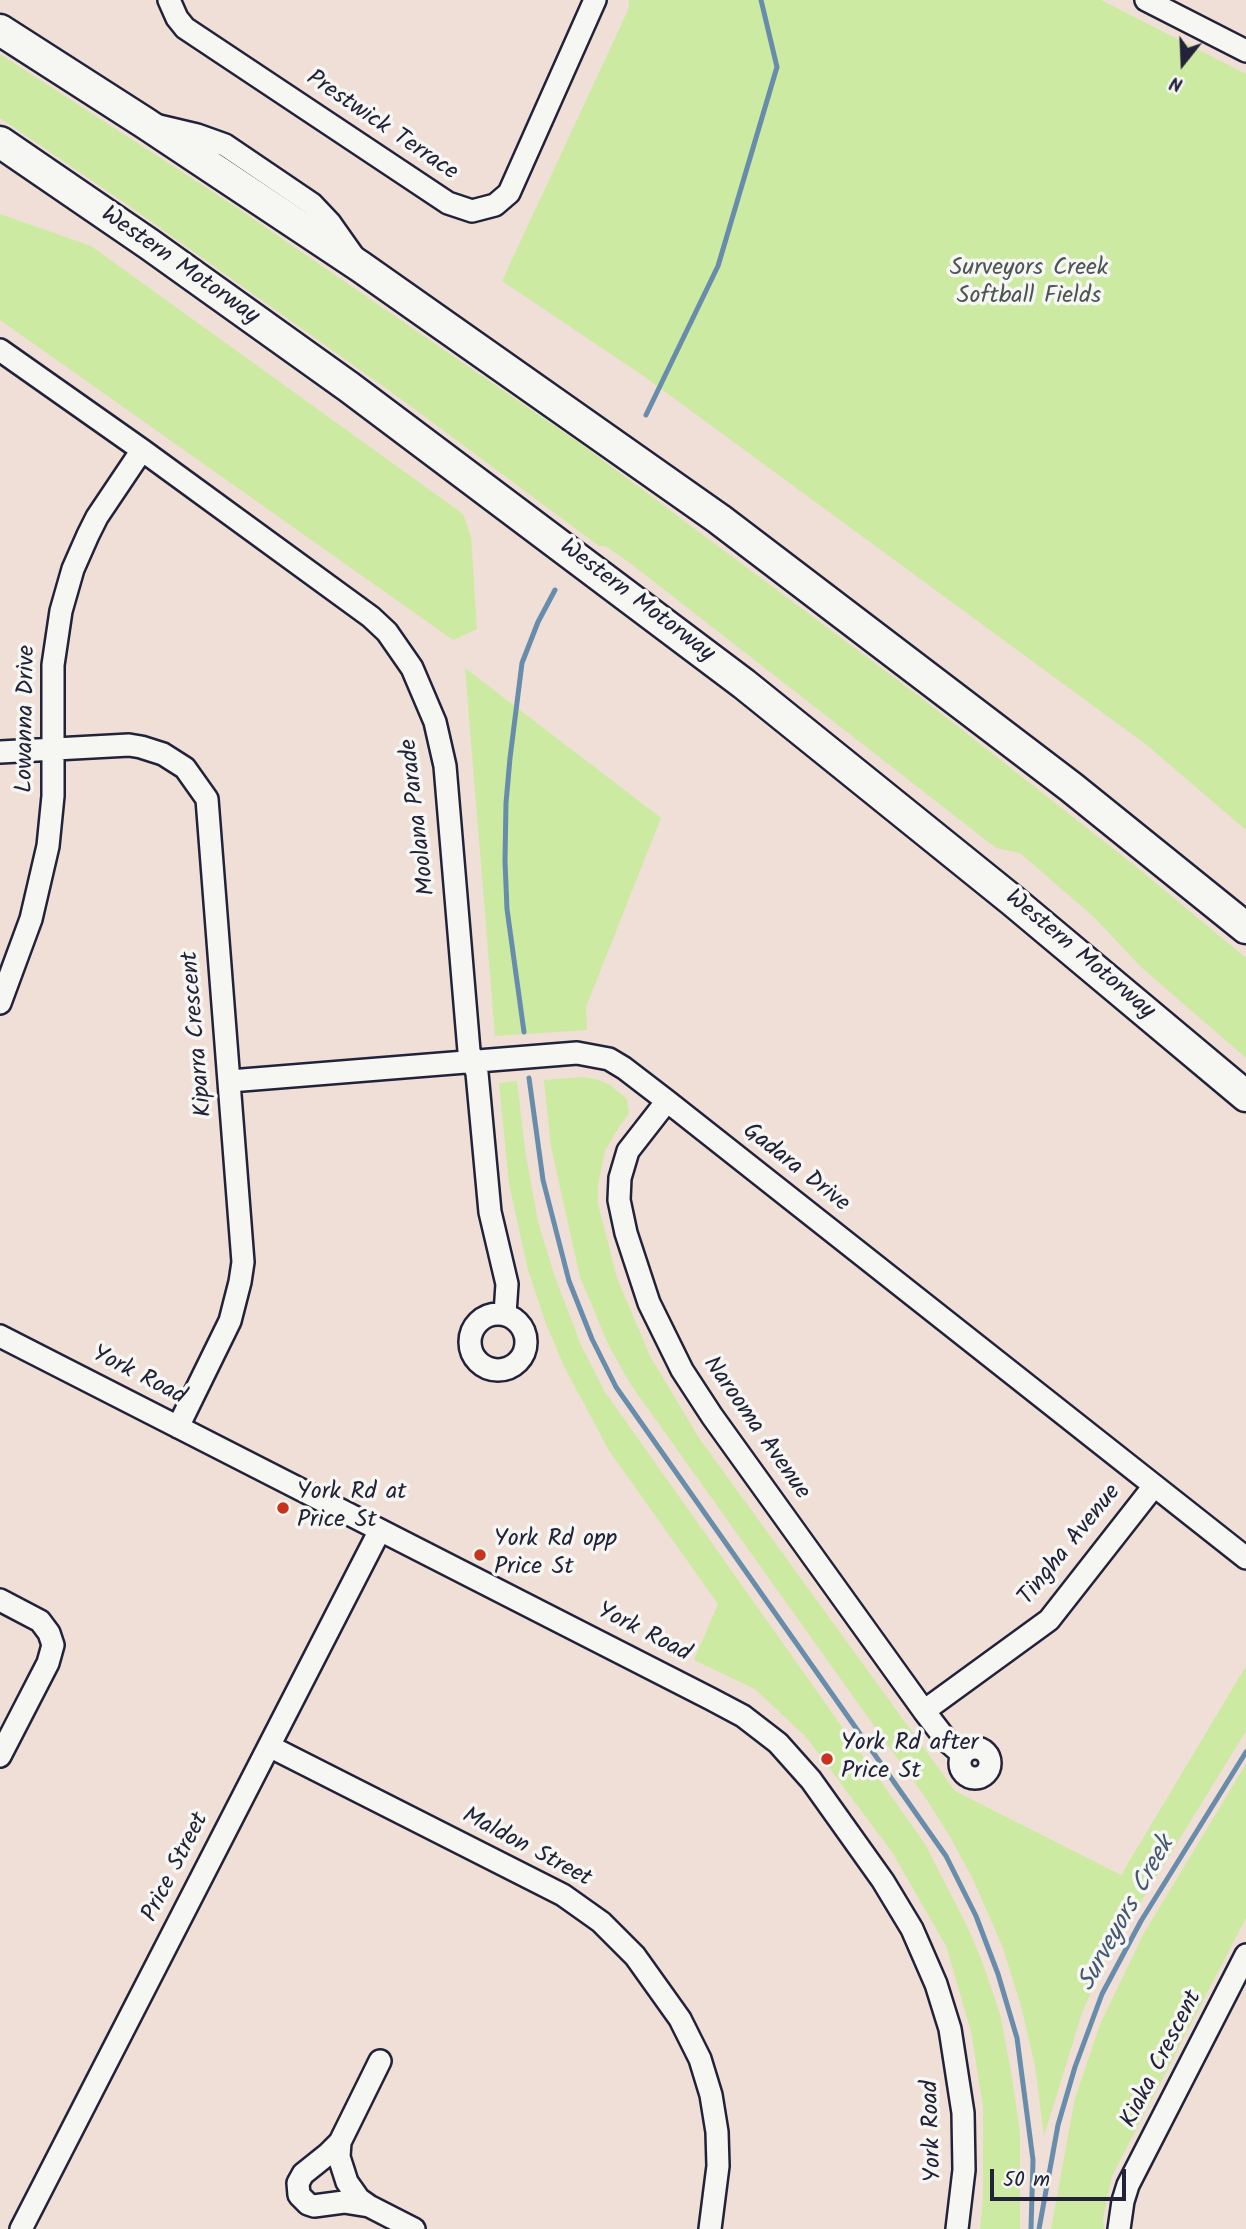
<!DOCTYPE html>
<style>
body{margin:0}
#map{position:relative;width:1246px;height:2229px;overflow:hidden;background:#efdfd6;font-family:Kalam,sans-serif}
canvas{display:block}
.north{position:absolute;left:1148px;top:28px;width:70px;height:70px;-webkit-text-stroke:5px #f6f6f2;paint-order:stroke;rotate:198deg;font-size:19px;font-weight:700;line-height:28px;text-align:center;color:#22223b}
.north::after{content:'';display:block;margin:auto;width:24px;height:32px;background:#22223b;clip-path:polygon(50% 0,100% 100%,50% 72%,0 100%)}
.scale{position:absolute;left:990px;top:2169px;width:136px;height:32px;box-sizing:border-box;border:4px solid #22223b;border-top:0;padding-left:9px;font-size:21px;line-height:24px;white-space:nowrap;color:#22223b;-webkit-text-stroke:5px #f6f6f2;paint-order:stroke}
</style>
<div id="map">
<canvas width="1246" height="2229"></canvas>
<div class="north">N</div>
<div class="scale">50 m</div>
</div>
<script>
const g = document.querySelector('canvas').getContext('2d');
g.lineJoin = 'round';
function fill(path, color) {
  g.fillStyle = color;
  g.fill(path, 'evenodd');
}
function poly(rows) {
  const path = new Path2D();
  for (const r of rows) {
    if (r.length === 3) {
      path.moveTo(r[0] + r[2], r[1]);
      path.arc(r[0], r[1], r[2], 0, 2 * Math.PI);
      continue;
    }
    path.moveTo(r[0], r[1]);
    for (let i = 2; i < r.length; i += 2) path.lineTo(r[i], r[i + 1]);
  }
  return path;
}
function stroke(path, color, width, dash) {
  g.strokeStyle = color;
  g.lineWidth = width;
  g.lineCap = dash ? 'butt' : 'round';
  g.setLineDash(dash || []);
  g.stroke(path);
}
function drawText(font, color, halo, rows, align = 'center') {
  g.font = font + ' Kalam,sans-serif';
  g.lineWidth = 7;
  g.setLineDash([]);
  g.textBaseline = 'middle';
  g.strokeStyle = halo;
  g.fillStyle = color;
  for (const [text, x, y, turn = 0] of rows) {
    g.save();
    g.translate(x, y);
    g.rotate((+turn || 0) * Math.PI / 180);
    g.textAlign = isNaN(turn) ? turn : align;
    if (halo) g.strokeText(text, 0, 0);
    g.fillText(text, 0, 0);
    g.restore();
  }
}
const green = poly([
 [629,0,1101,0,1246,74,1246,830,1148,746,645,377,502,281,629,8],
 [0,54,236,207,581,444,919,696,1134,865,1246,958,1246,1058,1141,967,1094,917,1020,853,996,848,630,563,605,546,599,546,401,399,122,201,0,118],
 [0,214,91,246,463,514,471,537,477,629,453,640,0,320],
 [465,668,661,818,586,1007,587,1030,495,1036],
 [582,1077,596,1079,610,1085,627,1099,629,1114,620,1125,605,1151,598,1185,598,1204,617,1278,650,1356,699,1438,955,1791,1121,1875,1246,1666,1246,1731,1104,1962,1082,2013,1044,2136,1035,2066,1021,2006,1003,1948,973,1879,949,1835,925,1797,631,1385,609,1346,580,1277,551,1147,544,1080],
 [517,1081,525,1150,538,1222,555,1277,581,1345,605,1392,925,1844,967,1926,982,1961,1000,2014,1011,2071,1020,2133,1020,2229,980,2229,983,2198,983,2107,971,2031,946,1946,892,1852,807,1738,755,1689,694,1660,718,1604,608,1449,565,1368,546,1324,528,1270,509,1184,499,1083],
 [1246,1764,1246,1918,1112,2176,1103,2219,1104,2229,1051,2229,1075,2098,1101,2022,1144,1933]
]);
const stream = poly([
 [646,415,718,266,777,67,761,0],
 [524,1032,507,909,505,861,506,803,510,758,522,663,538,622,555,590],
 [529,1078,543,1180,569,1281,592,1339,616,1387,946,1856,976,1916,998,1974,1017,2038,1033,2160,1031,2229],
 [1039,2229,1058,2125,1075,2067,1102,1994,1141,1921,1246,1752]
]);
const minor = poly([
 [169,0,177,18,185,28,448,203,472,211,495,205,509,193,595,0],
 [1146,0,1246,51],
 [159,126,197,135,225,145,312,204,330,223,354,257],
 [0,350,142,450,371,617,387,632,412,668,435,722,445,766,469,1051,477,1073,490,1212,507,1284,505,1314],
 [0,752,129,745,141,747,163,754,185,768,207,799,243,1262,240,1282,230,1321,178,1427],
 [0,1003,31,919,48,846,53,796,53,665,61,611,73,569,88,535,97,517,142,450],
 [230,1081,577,1053,609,1059,624,1068,667,1101,1246,1558],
 [667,1101,628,1151,620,1178,619,1200,626,1233,649,1303,682,1370,712,1416,924,1711,947,1741,962,1754],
 [498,1342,28],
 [0,1336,711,1699,743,1716,778,1743,811,1780,883,1881,912,1929,936,1984,950,2029,963,2113,964,2170,957,2229],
 [0,1600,40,1621,49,1633,53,1645,48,1663,0,1756],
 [924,1711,1049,1620,1154,1486],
 [269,1746,563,1895,601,1922,635,1956,680,2019,700,2059,711,2095,717,2132,718,2166,710,2229],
 [975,1763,15],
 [380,2061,340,2142,339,2157,347,2182,359,2199,369,2206,414,2229],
 [340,2142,328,2154,303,2174,298,2183,299,2195,308,2204,314,2206,344,2202,369,2206],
 [21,2229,380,1530],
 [1119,2229,1123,2201,1128,2185,1246,1955]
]);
const highway = poly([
 [0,30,145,123,361,267,719,519,1071,787,1246,928],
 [0,142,149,244,349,387,744,684,1013,901,1246,1096]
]);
const markers = [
 [283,1508,7,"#c8321e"],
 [480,1555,7,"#c8321e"],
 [827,1759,7,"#c8321e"]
];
const streetNames = [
 ["Prestwick Terrace",381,127,34],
 ["Western Motorway",179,267,35],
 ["Western Motorway",636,602,37],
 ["Lowanna Drive",28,719,-89],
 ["Moolana Parade",420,817,-97],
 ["Western Motorway",1079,956,40],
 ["Kiparra Crescent",199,1034,-95],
 ["Gadara Drive",795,1169,38],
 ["York Road",138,1377,27],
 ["Narooma Avenue",755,1429,55],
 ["Tingha Avenue",1071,1546,-51],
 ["York Road",643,1634,27],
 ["Maldon Street",526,1849,28],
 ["Price Street",177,1868,-63],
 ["Kiaka Crescent",1163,2060,-63],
 ["York Road",934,2131,-92]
];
const parkNames = [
 ["Surveyors Creek",1029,270],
 ["Softball Fields",1029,298]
];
const poiNames = [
 ["York Rd at",297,1494],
 ["Price St",297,1522],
 ["York Rd opp",494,1541],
 ["Price St",494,1569],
 ["York Rd after",841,1745],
 ["Price St",841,1773]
];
const waterNames = [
 ["Surveyors Creek",1128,1915,-61]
];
fill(green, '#cceaa2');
stroke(stream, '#688cab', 5);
stroke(minor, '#22223b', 26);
stroke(highway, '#22223b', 35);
stroke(minor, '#f6f6f2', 21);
stroke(highway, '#f6f6f2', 30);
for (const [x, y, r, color] of markers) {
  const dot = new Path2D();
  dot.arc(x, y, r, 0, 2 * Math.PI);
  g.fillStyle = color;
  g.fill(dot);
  stroke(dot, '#f6f6f2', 2.5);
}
drawText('24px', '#22223b', '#f6f6f2', streetNames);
drawText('24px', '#4c5455', '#f6f6f2', parkNames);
drawText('24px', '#22223b', '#f6f6f2', poiNames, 'left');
drawText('italic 26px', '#455773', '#f6f6f2', waterNames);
</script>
